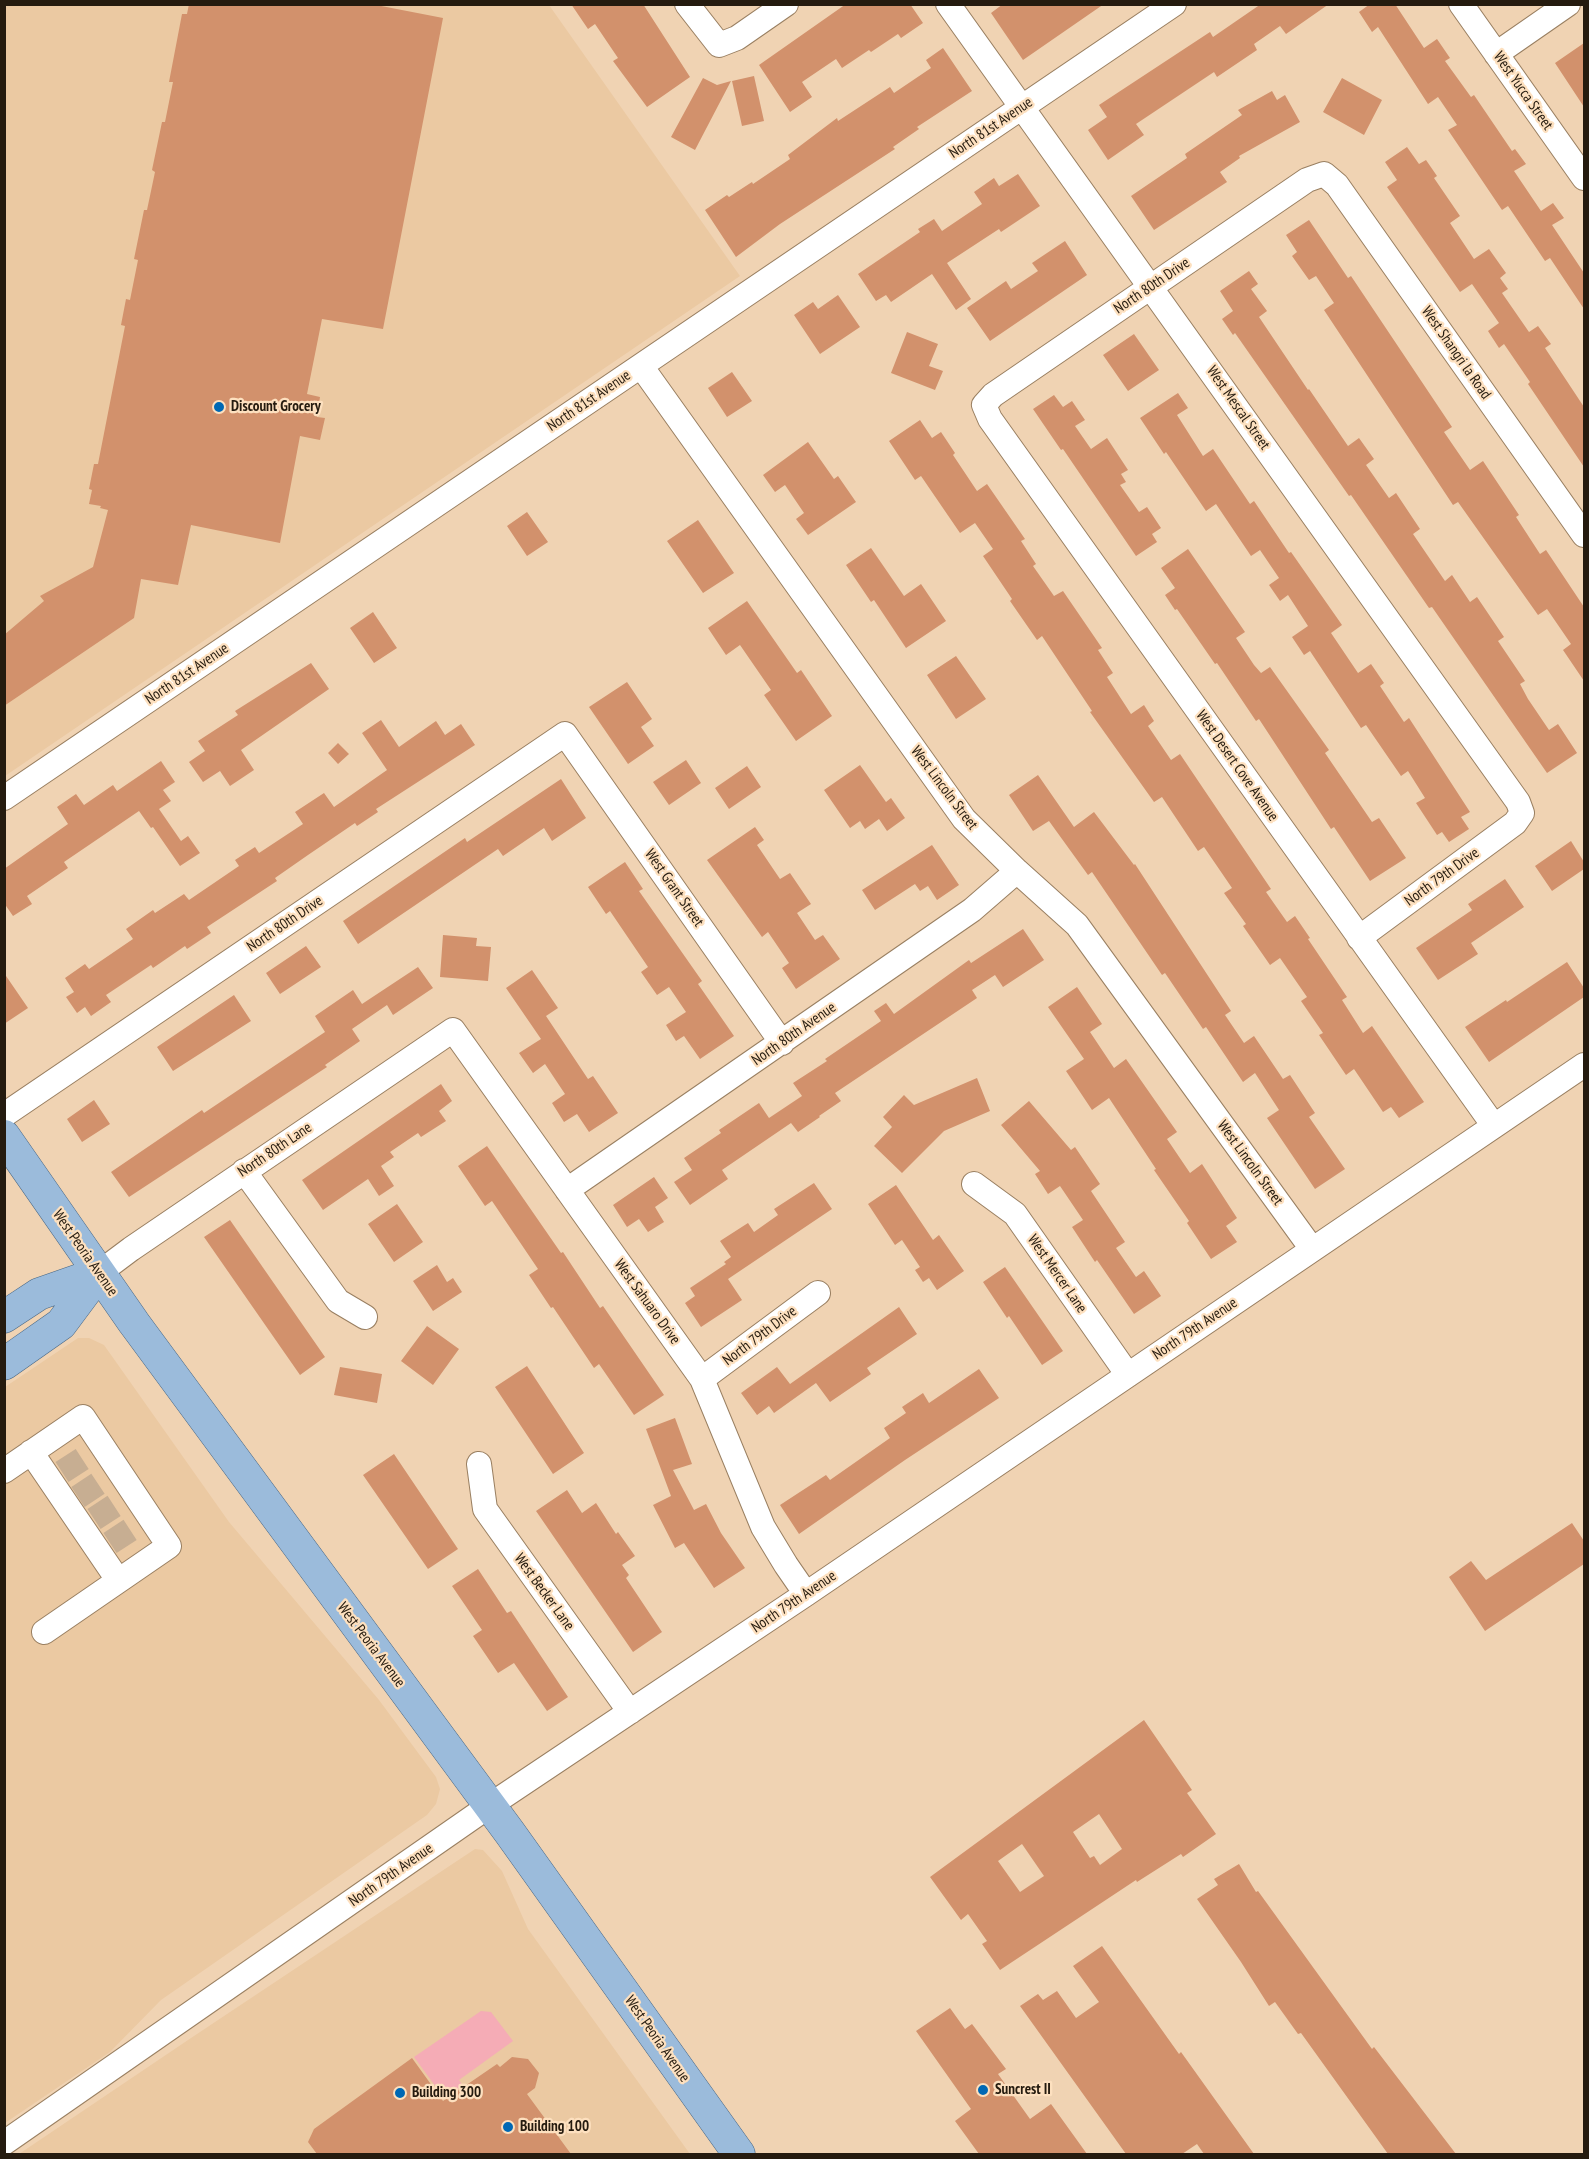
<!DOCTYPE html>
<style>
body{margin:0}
#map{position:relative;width:1589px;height:2159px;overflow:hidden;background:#f0d3b3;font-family:"PT Sans Narrow",sans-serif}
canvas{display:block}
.frame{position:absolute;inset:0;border:6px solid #251b0f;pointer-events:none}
</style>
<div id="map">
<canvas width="1589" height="2159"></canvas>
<div class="frame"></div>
</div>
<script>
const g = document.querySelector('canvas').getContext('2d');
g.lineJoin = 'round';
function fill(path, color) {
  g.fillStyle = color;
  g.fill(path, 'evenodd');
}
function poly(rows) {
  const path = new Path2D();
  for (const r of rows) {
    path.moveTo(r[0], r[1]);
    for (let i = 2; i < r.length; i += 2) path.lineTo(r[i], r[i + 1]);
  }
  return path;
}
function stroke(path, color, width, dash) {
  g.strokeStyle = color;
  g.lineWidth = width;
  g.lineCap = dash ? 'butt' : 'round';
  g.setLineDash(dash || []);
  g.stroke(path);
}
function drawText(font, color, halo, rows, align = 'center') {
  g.font = font + ' "PT Sans Narrow",sans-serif';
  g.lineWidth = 4.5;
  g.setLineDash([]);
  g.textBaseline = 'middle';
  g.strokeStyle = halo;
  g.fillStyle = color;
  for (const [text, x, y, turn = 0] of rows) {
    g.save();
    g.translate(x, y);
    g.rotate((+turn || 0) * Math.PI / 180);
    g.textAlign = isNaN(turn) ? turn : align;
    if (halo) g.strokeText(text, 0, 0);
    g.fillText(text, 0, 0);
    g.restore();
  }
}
const built = poly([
 [5,5,549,5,740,276,5,776],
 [78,1338,89,1338,104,1345,229,1522,379,1700,436,1777,440,1789,436,1804,427,1815,161,2000,110,2052,5,2123,5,1387],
 [475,1849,483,1850,502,1871,528,1929,690,2154,19,2154,191,2038]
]);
const green = poly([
 [481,2011,491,2012,513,2041,459,2080,463,2086,444,2098,414,2057]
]);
const building = poly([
 [189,4,371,4,443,18,383,329,322,319,307,394,320,397,317,417,325,418,320,440,300,436,280,543,191,525,178,585,141,579,134,618,4,706,4,635,44,601,40,596,93,567,108,510,100,508,101,506,89,504,92,490,89,489,94,464,98,464,125,326,121,325,126,299,130,300,138,260,134,259,144,210,147,210,155,172,152,170,162,122,165,122,173,82,169,82,182,14,187,14],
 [571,4,643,4,690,77,647,107,613,61,618,58,595,24,588,29],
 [846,4,910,4,923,23,901,38,898,34,871,52,869,50,842,68,836,59,802,82,812,97,790,112,759,65],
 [1003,4,1104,4,1023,60,991,13],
 [1261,4,1329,4,1286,34,1280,26,1254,44,1257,50,1217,77,1214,72,1136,124,1144,135,1108,160,1088,130,1107,117,1099,105,1210,32,1213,37],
 [1370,4,1395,4,1424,48,1437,39,1450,58,1445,61,1471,97,1474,95,1512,151,1515,149,1526,164,1514,171,1541,211,1553,203,1564,218,1552,225,1584,273,1584,309,1550,258,1545,261,1508,206,1502,210,1448,130,1457,125,1438,97,1428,104,1378,27,1372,32,1359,12],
 [1584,43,1584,107,1555,63],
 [943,48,972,91,917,127,919,129,893,147,895,149,780,224,736,257,705,210,727,195,729,197,752,182,753,184,790,159,788,155,837,118,838,121,890,87,894,93,931,68,926,60],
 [754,76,764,121,742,126,732,81],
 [703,78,717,85,731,81,695,150,671,137],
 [1342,78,1382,100,1364,135,1323,112],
 [1272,91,1277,100,1285,95,1300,122,1239,156,1240,158,1220,172,1227,182,1154,230,1131,196,1187,158,1185,154,1242,115,1238,110],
 [1407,147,1419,164,1426,160,1437,176,1434,178,1460,216,1450,223,1474,259,1489,249,1506,273,1500,278,1508,289,1502,293,1529,332,1538,326,1551,344,1545,348,1584,407,1584,467,1528,384,1530,382,1504,344,1499,348,1488,331,1499,323,1472,284,1460,292,1387,187,1397,180,1385,162],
 [1018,174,1040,206,1001,232,999,229,947,263,971,299,956,310,932,274,891,302,886,295,876,301,858,274,920,232,918,229,934,219,942,231,982,204,974,192,994,178,999,186],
 [1309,220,1348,278,1351,276,1452,427,1444,432,1470,470,1483,461,1519,515,1516,517,1540,554,1546,550,1584,607,1584,681,1563,650,1571,644,1547,609,1538,615,1458,502,1453,505,1324,310,1334,303,1316,276,1309,280,1292,256,1297,252,1286,235],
 [1065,241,1087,275,990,341,967,308,1006,281,1011,289,1038,271,1032,263],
 [1249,271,1258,284,1251,289,1267,311,1259,317,1308,390,1309,389,1348,446,1359,438,1374,459,1366,465,1389,498,1396,493,1420,529,1413,534,1445,581,1452,575,1470,602,1477,597,1504,637,1498,641,1525,681,1520,684,1528,699,1549,730,1558,724,1577,753,1547,773,1432,607,1429,608,1351,495,1349,496,1235,333,1233,335,1222,319,1233,311,1220,291],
 [838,295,860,327,820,354,794,315,813,302,818,309],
 [907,332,938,344,929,366,943,371,935,390,891,373],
 [1134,334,1159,370,1128,391,1103,355],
 [732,372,752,401,727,417,708,388],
 [1178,393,1188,408,1177,415,1203,456,1213,449,1250,504,1254,501,1289,553,1291,552,1342,625,1331,633,1358,673,1371,664,1384,683,1380,686,1404,722,1409,718,1470,812,1461,817,1469,829,1449,842,1442,832,1437,835,1416,803,1425,798,1408,771,1401,776,1366,725,1361,728,1310,651,1304,655,1292,637,1308,626,1288,595,1280,601,1269,585,1279,578,1260,550,1251,556,1216,504,1206,511,1166,452,1164,454,1140,418],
 [1054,395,1063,407,1072,401,1085,420,1075,426,1091,449,1107,438,1128,470,1121,474,1126,482,1120,485,1139,512,1147,507,1161,528,1152,534,1157,542,1136,556,1063,449,1061,450,1033,409],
 [920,420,932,438,941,432,955,453,953,455,977,491,987,484,1025,539,1021,541,1036,564,1033,566,1054,596,1063,591,1102,648,1098,650,1113,673,1107,677,1131,714,1144,705,1154,721,1148,726,1171,760,1180,754,1271,889,1266,892,1287,922,1295,916,1310,938,1308,939,1347,997,1342,1000,1363,1033,1372,1026,1424,1102,1399,1118,1391,1107,1383,1112,1354,1069,1346,1075,1319,1035,1323,1033,1301,1001,1307,997,1280,958,1270,965,1243,926,1246,924,1224,893,1232,888,1204,847,1198,851,1162,797,1154,802,1090,712,1092,711,1042,636,1037,640,1010,601,1012,599,983,556,993,549,975,523,960,533,921,476,915,480,889,441],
 [808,442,834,479,838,476,856,502,808,535,796,519,804,513,785,485,775,492,763,475],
 [527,512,548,542,527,556,507,526],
 [698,520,734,573,703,593,667,541],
 [871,548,904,596,921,584,946,621,906,648,874,600,871,602,846,565],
 [1188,549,1245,632,1236,638,1254,665,1261,673,1270,667,1329,750,1325,753,1372,822,1379,818,1406,858,1370,881,1334,827,1331,829,1259,719,1256,721,1217,663,1215,664,1177,609,1175,610,1165,595,1175,588,1161,568],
 [747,601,797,673,801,670,832,716,796,741,764,695,771,690,740,645,726,655,708,628],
 [373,612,397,648,374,663,350,628],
 [956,656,986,699,956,719,927,675],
 [311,663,329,689,241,750,254,770,230,786,220,771,203,782,189,762,205,751,198,741,238,715,235,711],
 [627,682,652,719,641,727,654,746,628,764,589,707],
 [381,720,399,747,436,721,445,735,461,724,475,745,376,809,378,812,357,826,355,823,308,855,275,878,277,881,207,927,211,933,187,949,185,946,153,968,151,965,106,995,111,1002,91,1016,85,1007,77,1013,66,997,74,992,65,978,85,964,89,969,133,939,126,929,153,910,155,913,184,894,189,900,239,866,235,860,255,847,259,853,303,824,295,812,324,793,334,807,387,770,362,733],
 [338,743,349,754,338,764,328,753],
 [686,760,701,783,669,805,653,782],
 [161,761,175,782,163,790,171,801,159,809,181,841,188,836,200,853,180,866,153,827,151,828,139,811,64,862,68,868,27,896,32,904,13,916,4,903,4,869,68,824,57,807,76,794,84,805,113,785,117,791],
 [860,765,886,802,891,798,905,818,887,831,879,819,865,829,860,821,850,828,824,790],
 [747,766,761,787,729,809,715,788],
 [1038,775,1074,827,1094,812,1134,865,1135,864,1231,1011,1225,1015,1244,1043,1254,1036,1283,1079,1290,1075,1315,1113,1309,1117,1345,1169,1315,1189,1267,1118,1279,1110,1255,1073,1243,1082,1206,1027,1203,1029,1165,973,1162,975,1092,872,1088,875,1049,821,1033,831,1009,795],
 [561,779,586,818,552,841,544,828,503,856,498,849,358,944,343,921,465,838,467,842],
 [755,827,764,840,757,845,780,879,790,873,811,904,797,913,815,940,823,935,840,959,796,989,782,968,789,963,768,932,762,937,707,860],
 [1571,841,1584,862,1584,869,1552,891,1535,866],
 [932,845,959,885,937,900,928,886,920,891,915,884,875,910,862,890],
 [625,862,643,889,639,891,702,981,698,984,734,1036,700,1059,684,1036,676,1041,666,1025,686,1012,669,987,657,995,641,972,648,967,610,911,606,914,588,887],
 [1505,879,1524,907,1471,943,1478,954,1438,980,1416,948,1472,910,1468,904],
 [1023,929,1044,960,1003,987,995,975,972,990,977,998,835,1093,841,1101,819,1116,820,1117,798,1132,791,1123,722,1170,728,1179,690,1205,674,1182,692,1170,684,1158,721,1133,719,1130,759,1103,769,1118,802,1096,793,1083,827,1061,825,1059,881,1021,874,1011,886,1003,894,1014,969,960,971,963],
 [443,935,477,938,476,946,491,947,488,981,440,977],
 [306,946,321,967,280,994,266,973],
 [1567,962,1584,988,1584,997,1489,1062,1465,1027,1506,1000,1507,1002],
 [418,967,433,988,393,1015,387,1005,352,1029,360,1041,325,1065,327,1067,129,1197,111,1172,202,1110,204,1113,325,1032,315,1016,353,990,362,1004],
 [532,970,558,1008,546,1016,588,1079,593,1076,618,1113,589,1132,577,1114,564,1122,552,1103,565,1094,545,1064,533,1073,519,1053,541,1039,506,988],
 [4,973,28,1008,4,1024],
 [1077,987,1102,1024,1090,1032,1114,1068,1126,1059,1177,1132,1167,1139,1190,1173,1202,1164,1237,1218,1226,1226,1237,1242,1211,1259,1187,1223,1189,1221,1154,1170,1156,1169,1109,1098,1092,1110,1066,1071,1084,1059,1048,1007],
 [234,995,251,1021,173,1071,157,1047],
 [977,1078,990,1111,944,1131,902,1173,874,1146,892,1127,883,1117,904,1095,914,1105],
 [441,1084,452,1101,439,1111,446,1121,421,1137,418,1133,390,1152,394,1157,381,1166,394,1186,379,1196,368,1179,323,1210,302,1180],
 [94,1100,110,1124,82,1142,67,1119],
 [1029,1101,1071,1150,1075,1147,1100,1184,1091,1191,1125,1242,1116,1248,1136,1277,1144,1271,1161,1296,1134,1314,1097,1260,1095,1262,1072,1227,1083,1220,1060,1186,1048,1194,1035,1174,1040,1171,1001,1125],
 [487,1146,561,1253,563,1252,600,1308,603,1306,664,1395,634,1415,599,1364,594,1368,553,1307,551,1308,529,1275,538,1269,492,1201,485,1206,458,1166],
 [654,1177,668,1198,655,1207,664,1222,648,1232,639,1219,627,1227,613,1205],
 [814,1183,832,1209,728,1279,742,1300,701,1327,685,1303,695,1296,690,1288,726,1264,724,1262,731,1257,720,1241,748,1223,754,1232,778,1215,774,1209],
 [896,1185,933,1240,939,1235,964,1271,937,1290,929,1278,923,1282,915,1270,920,1267,902,1240,895,1245,868,1204],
 [397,1204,423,1242,394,1262,368,1224],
 [230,1220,325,1357,300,1375,204,1237],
 [437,1265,447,1282,453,1278,462,1292,433,1311,413,1281],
 [1005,1267,1063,1351,1042,1365,1009,1316,1007,1318,983,1282],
 [899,1307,917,1334,867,1368,871,1374,830,1402,816,1383,774,1413,769,1406,757,1415,741,1393,777,1367,790,1384],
 [427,1326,459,1349,433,1385,401,1361],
 [527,1366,584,1453,553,1474,495,1387],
 [340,1367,382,1374,377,1403,334,1395],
 [979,1369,999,1398,905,1460,799,1534,780,1505,826,1475,830,1480,890,1438,884,1428,906,1413,902,1407,923,1393,929,1403],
 [675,1418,692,1464,673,1470,694,1510,706,1504,721,1533,745,1568,714,1588,684,1543,675,1548,653,1505,671,1496,646,1429],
 [394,1454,458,1549,428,1569,363,1475],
 [567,1490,582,1513,596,1503,616,1534,618,1532,635,1556,622,1565,629,1575,626,1578,662,1632,633,1652,536,1511],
 [1572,1523,1584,1541,1584,1564,1485,1631,1449,1577,1471,1561,1486,1580],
 [478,1569,507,1613,511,1611,568,1697,547,1711,514,1663,498,1673,473,1636,482,1630,452,1586],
 [1144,1720,1192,1790,1187,1793,1216,1834,1183,1857,1181,1854,1137,1882,1136,1880,1000,1970,982,1944,987,1941,968,1914,961,1920,930,1877],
 [1099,1814,1122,1849,1100,1865,1094,1856,1090,1858,1073,1832],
 [1022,1844,1044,1876,1020,1892,998,1861],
 [1239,1864,1256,1892,1258,1891,1372,2049,1374,2047,1456,2154,1388,2154,1301,2033,1298,2034,1275,2002,1269,2006,1241,1962,1197,1899,1218,1885,1214,1879],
 [1102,1946,1179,2054,1181,2052,1254,2154,1204,2154,1197,2144,1182,2154,1126,2154,1020,2006,1038,1994,1043,2000,1057,1991,1076,2018,1099,2002,1073,1966],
 [950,2008,965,2029,972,2024,1006,2069,998,2074,1030,2119,1051,2104,1087,2154,979,2154,955,2121,971,2109,916,2031],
 [512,2057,528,2059,539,2073,535,2088,527,2094,571,2154,317,2154,308,2142,314,2129,412,2058,443,2101,497,2064,500,2067]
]);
const minorTunnel = poly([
 [62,1472,90,1454],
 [78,1497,105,1479],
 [94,1519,120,1502],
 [110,1543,136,1526]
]);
const minor = poly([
 [687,4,719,45,737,38,786,4],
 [948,4,1518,802,1522,813,1515,823,1359,938],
 [1461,4,1584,178],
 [1496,54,1568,4],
 [641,366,964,819,1017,871,1077,925,1312,1249],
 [4,798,1174,4],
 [4,1115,565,734,782,1043],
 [1494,1126,990,419,984,405,993,395,1307,180,1324,174,1337,185,1584,535],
 [244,1171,338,1301,365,1317],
 [974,1184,1015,1214,1128,1375],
 [567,1190,972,910,1017,871],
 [99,1273,131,1249,453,1030,702,1379,763,1527,786,1565,806,1594],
 [702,1379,818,1293],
 [31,1452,118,1580],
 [479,1464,485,1509,630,1712],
 [4,1471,83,1417,169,1546,44,1632],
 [4,2143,489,1806,806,1594,1584,1065]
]);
const major = poly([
 [4,1136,134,1323,510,1833,739,2154],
 [4,1317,39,1294,99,1273],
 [4,1364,61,1324,99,1273]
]);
const markers = [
 [219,407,6,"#0068b4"],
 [983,2090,6,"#0068b4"],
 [400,2093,6,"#0068b4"],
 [508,2127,6,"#0068b4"]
];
const streetNames = [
 ["West Yucca Street",1523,91,55],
 ["North 81st Avenue",991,128,-34],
 ["North 80th Drive",1152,286,-34],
 ["West Shangri la Road",1456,353,55],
 ["North 81st Avenue",589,401,-34],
 ["West Mescal Street",1238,408,55],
 ["North 81st Avenue",187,674,-34],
 ["West Desert Cove Avenue",1237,766,55],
 ["West Lincoln Street",944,788,53],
 ["North 79th Drive",1442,877,-36],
 ["West Grant Street",674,888,55],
 ["North 80th Drive",285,924,-34],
 ["North 80th Avenue",794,1034,-35],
 ["North 80th Lane",275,1150,-34],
 ["West Lincoln Street",1250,1163,54],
 ["West Peoria Avenue",85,1253,55],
 ["West Mercer Lane",1057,1274,55],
 ["West Sahuaro Drive",647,1302,54],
 ["North 79th Avenue",1195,1329,-34],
 ["North 79th Drive",760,1336,-37],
 ["West Becker Lane",544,1592,54],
 ["North 79th Avenue",794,1602,-34],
 ["West Peoria Avenue",371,1645,53],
 ["North 79th Avenue",391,1875,-35],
 ["West Peoria Avenue",657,2039,55]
];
const poiNames = [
 ["Discount Grocery",231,407],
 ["Suncrest II",995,2090],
 ["Building 300",412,2093],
 ["Building 100",520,2127]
];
fill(built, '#ebc9a2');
fill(green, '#f5acb6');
fill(building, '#d2916c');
stroke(minorTunnel, '#c7ae92', 24, [24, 12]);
stroke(minor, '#997f61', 26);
stroke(major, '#476684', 33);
stroke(minor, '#fff', 24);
stroke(major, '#9bbbdb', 32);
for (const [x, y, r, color] of markers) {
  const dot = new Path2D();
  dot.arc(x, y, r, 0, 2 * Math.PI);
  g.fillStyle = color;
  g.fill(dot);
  stroke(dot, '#fde0bf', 2);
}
drawText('15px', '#251b0f', '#fde0bf', streetNames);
drawText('bold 15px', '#251b0f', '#fde0bf', poiNames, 'left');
</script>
